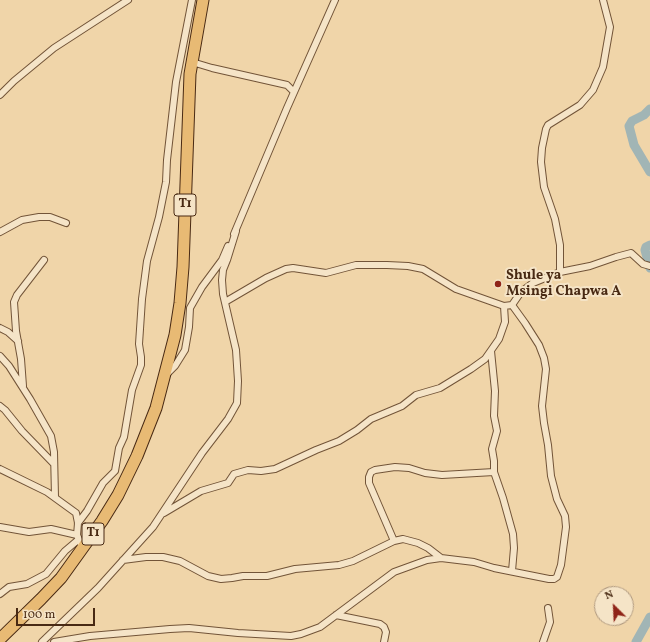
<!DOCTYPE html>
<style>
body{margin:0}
#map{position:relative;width:650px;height:642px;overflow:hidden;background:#f0d5a9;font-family:Vollkorn,serif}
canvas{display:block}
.north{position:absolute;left:594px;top:586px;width:40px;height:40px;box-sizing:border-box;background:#f5e4c7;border:1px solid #b0997f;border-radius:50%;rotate:336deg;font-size:11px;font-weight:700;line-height:16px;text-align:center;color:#482913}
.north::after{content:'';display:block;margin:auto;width:14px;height:18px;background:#8f2418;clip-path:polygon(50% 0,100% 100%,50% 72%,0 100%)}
.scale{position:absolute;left:16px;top:608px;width:79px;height:18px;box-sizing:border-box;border:2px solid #482913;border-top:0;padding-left:5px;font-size:12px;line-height:14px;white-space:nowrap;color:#482913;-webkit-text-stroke:3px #f5e4c7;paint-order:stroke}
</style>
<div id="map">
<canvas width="650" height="642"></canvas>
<div class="north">N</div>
<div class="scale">100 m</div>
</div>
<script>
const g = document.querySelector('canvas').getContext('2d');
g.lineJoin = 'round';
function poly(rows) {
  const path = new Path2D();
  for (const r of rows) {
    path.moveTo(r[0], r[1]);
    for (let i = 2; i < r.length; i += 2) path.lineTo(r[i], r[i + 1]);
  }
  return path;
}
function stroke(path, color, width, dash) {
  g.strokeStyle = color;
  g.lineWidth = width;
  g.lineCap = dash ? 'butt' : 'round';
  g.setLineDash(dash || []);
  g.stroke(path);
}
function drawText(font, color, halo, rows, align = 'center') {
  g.font = font + ' Vollkorn,serif';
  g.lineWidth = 4;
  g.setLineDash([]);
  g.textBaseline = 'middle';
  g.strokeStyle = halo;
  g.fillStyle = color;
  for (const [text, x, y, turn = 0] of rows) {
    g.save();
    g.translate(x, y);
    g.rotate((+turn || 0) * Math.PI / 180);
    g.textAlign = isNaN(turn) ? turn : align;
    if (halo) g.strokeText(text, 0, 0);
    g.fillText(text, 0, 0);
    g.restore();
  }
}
const river = poly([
 [650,109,644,115,632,121,629,126,634,145,650,172],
 [650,245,646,247,645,250,650,268],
 [636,642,650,617]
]);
const street = poly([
 [192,62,212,68,287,85,294,92],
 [0,95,14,81,54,48,128,0],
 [0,232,22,220,39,217,50,217,66,223],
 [234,234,287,108,335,0],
 [560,272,560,245,555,219,544,187,541,162,542,148,546,129,548,125,580,105,593,90,603,67,610,27,603,0],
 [225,302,266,278,286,269,293,268,326,273,356,265,387,265,408,266,423,269,456,289,504,306,512,305,521,292,533,283,560,272,590,266,616,257,631,253,643,264,650,266],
 [0,328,8,332,18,341],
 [491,351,495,391,494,416,497,431,492,449,494,461,494,472,503,498,513,534,514,548,512,571],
 [0,356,9,366,30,399,51,436,54,452,55,497],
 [166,375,175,366,185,350,189,327,190,308,202,287,222,260,228,246],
 [23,386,21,359,16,331,14,302,17,295,44,260],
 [0,406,5,410,22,431,54,464],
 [0,469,47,492,76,513,78,523,77,535,83,549],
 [164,513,201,491,228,483,234,474,248,470,261,471,275,469,316,450,339,441,357,430,371,419,402,406,416,395,440,388,471,369,485,359,499,339,505,322,504,306],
 [78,523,87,511,103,483,115,471,119,448,124,437,132,390,141,365,141,357,139,344,142,299,147,261,159,217,166,182,167,160,176,82,192,0],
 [0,527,29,532,51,529,77,535],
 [394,541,369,483,369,477,371,472,375,470,395,467,409,468,425,473,442,475,494,472],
 [123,560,146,557,163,557,180,561,208,576,221,579,232,578,243,576,267,576,295,569,339,565,353,561,394,541,403,539,418,543,428,548,441,558],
 [0,594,9,587,27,584,46,574,65,551,78,540],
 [336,615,380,624,384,627,386,632,384,642],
 [42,642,98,588,153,527,202,453,228,419,237,403,238,381,236,350,223,294,222,280,223,270,227,260,236,231],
 [54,642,90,636,170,629,189,628,238,633,291,636,301,634,320,627,394,572,427,560,441,558,474,562,494,568,549,579,554,579,557,577,561,565,566,527,565,516,557,499,551,476,548,445,544,423,542,406,546,369,544,358,539,345,525,323,512,305],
 [543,642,550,622,548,608]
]);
const highway = poly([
 [0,639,41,599,61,578,102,521,118,495,137,456,156,408,175,335,180,303,183,267,190,74,203,0]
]);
const markers = [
 [498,284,4,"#8f2418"]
];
const shields = [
 [185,205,22],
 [93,534,22]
];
const shieldNames = [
 ["T1",185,205],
 ["T1",93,534]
];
const poiNames = [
 ["Shule ya",506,276],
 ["Msingi Chapwa A",506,292]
];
stroke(river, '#a1b5b5', 9);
stroke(street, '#725438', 8);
stroke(highway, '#482913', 13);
stroke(street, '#f5e4c7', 6);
stroke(highway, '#e8ba74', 11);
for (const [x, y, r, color] of markers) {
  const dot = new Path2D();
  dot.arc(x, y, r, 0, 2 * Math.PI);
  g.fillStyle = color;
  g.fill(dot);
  stroke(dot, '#f5e4c7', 1.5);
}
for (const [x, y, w] of shields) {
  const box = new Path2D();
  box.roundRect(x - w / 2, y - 11, w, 22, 3);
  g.fillStyle = '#f5e4c7';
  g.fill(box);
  stroke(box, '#482913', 1);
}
drawText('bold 13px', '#482913', null, shieldNames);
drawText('bold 14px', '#482913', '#f5e4c7', poiNames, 'left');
</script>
